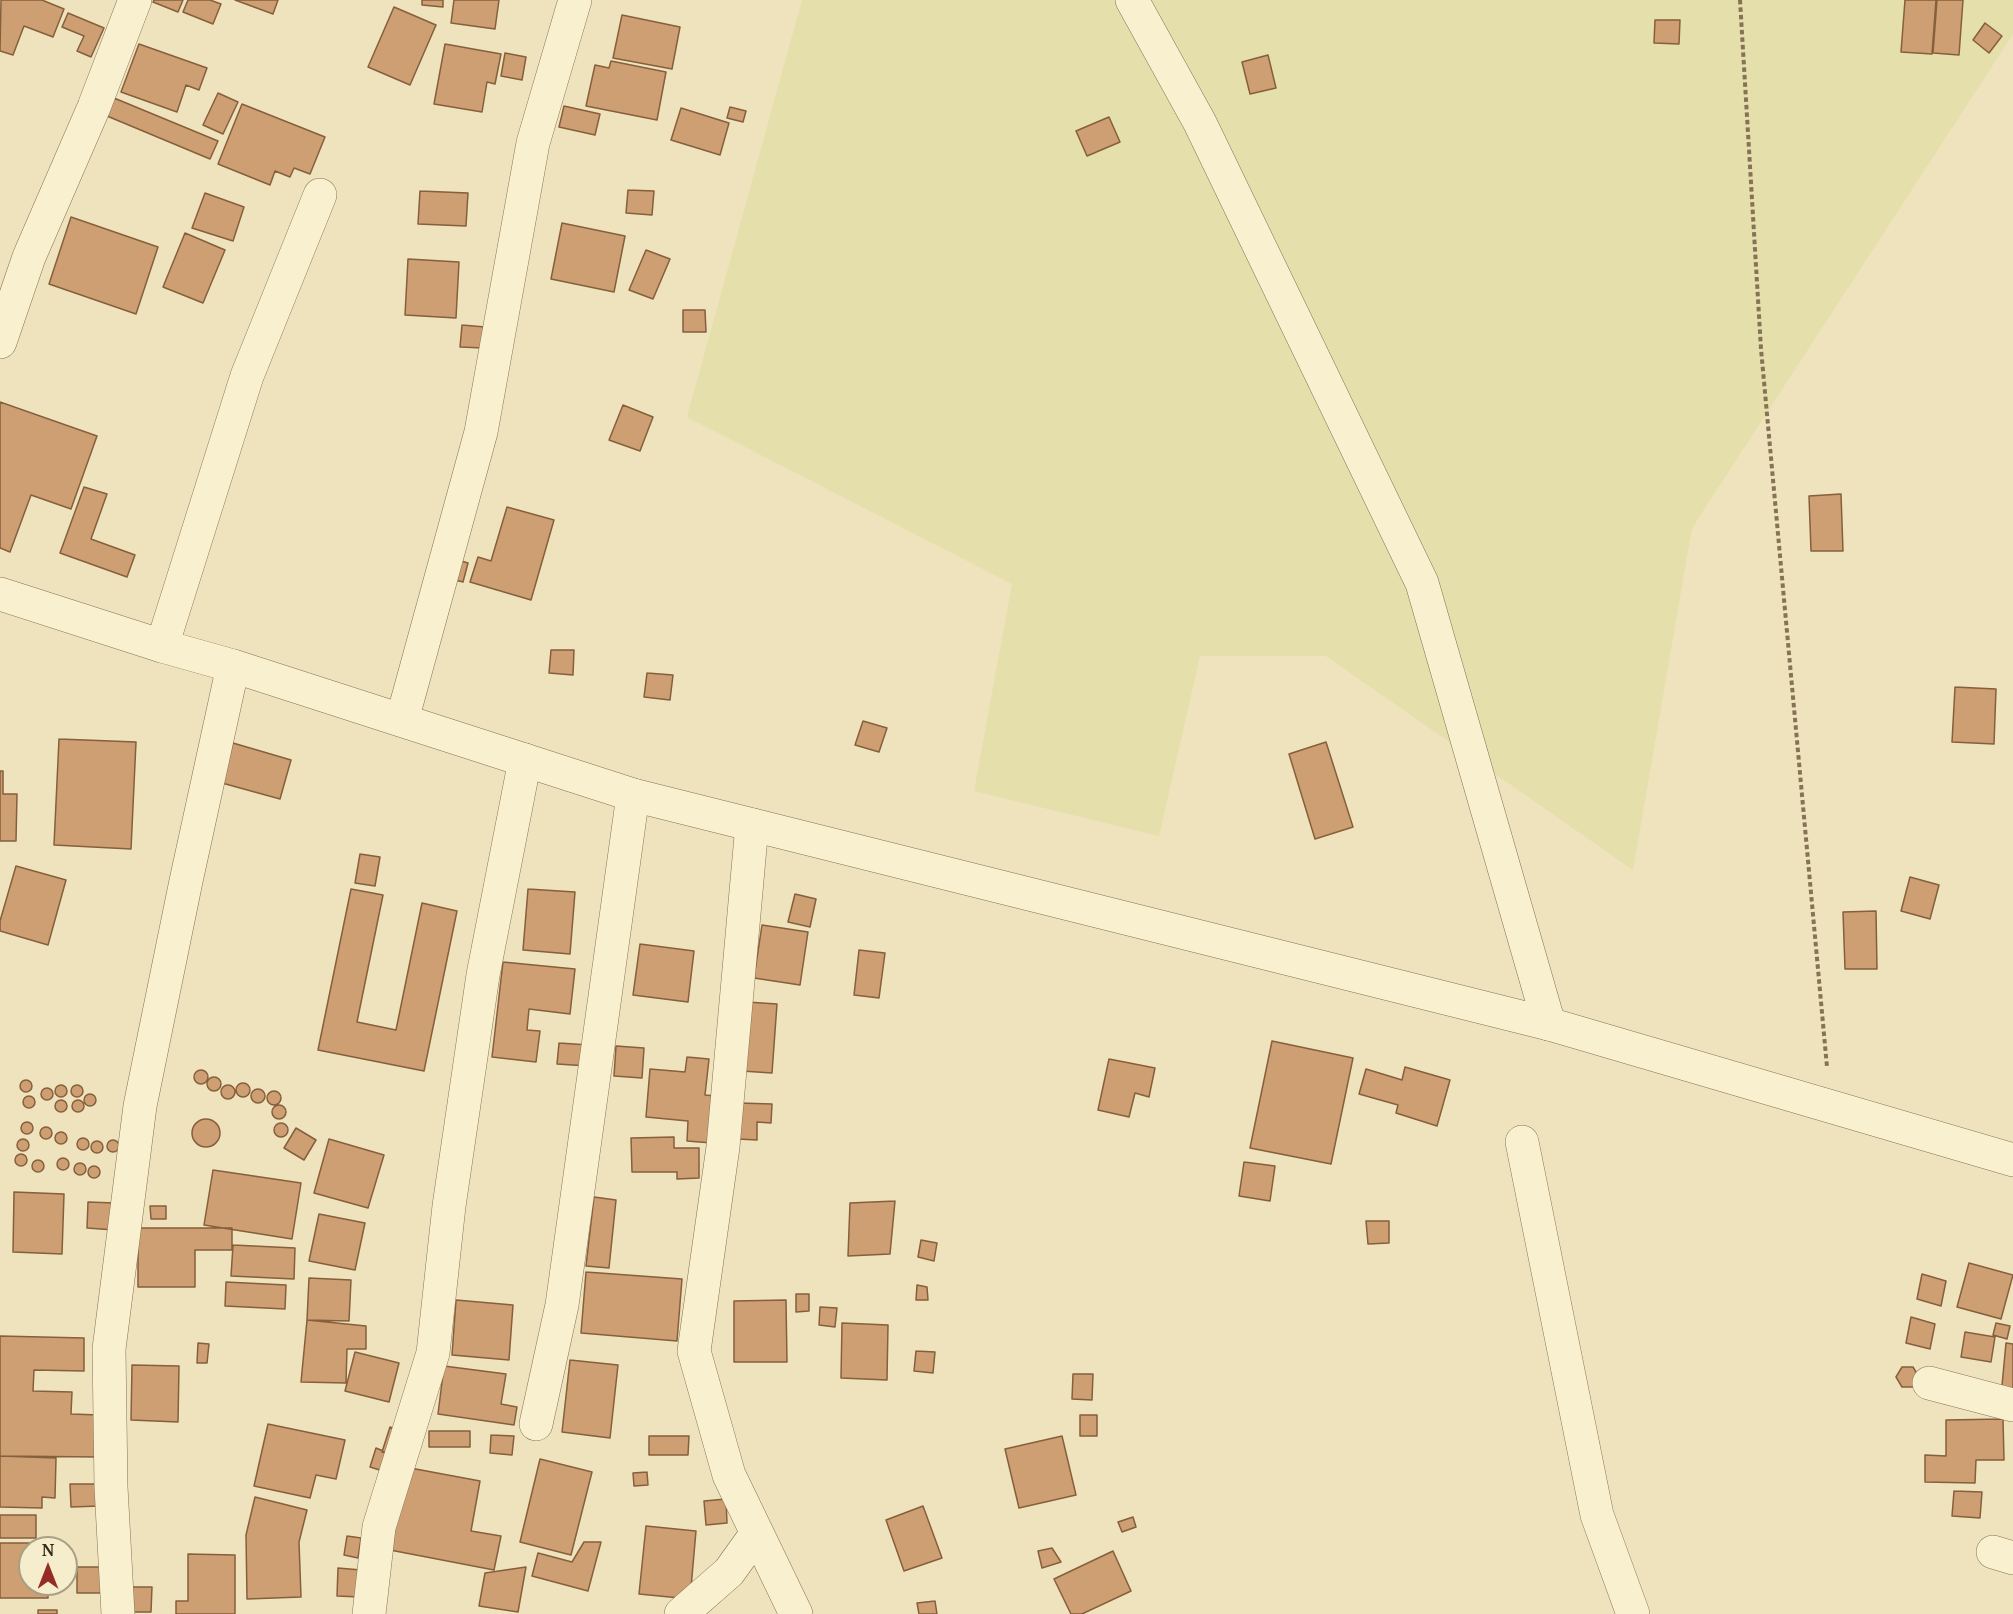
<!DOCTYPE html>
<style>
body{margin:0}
#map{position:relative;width:2013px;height:1614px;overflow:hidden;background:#eee3bd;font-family:"Noto Serif",serif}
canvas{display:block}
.north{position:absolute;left:18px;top:1536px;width:60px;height:60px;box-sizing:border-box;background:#f6edcd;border:2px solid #a99f86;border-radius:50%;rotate:0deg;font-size:16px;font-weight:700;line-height:24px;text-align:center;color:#352a1b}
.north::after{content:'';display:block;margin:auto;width:21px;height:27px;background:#962d25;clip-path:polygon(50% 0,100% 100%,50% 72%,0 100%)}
</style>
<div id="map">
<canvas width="2013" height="1614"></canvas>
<div class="north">N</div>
</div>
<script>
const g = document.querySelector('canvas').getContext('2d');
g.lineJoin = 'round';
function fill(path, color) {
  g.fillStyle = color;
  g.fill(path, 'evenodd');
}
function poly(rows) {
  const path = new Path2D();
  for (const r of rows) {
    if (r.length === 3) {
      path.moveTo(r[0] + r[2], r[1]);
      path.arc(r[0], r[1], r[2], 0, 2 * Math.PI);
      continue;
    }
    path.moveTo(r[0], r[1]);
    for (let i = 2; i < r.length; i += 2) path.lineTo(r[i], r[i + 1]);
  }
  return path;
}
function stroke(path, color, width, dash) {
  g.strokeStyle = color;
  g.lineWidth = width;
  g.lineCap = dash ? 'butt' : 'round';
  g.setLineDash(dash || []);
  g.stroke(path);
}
const farmland = poly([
 [802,0,2013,0,2013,34,1692,528,1633,870,1326,656,1200,656,1159,836,974,791,1012,584,687,417]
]);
const building = poly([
 [1,0,42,0,64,9,53,37,24,26,13,55,0,51,1,0],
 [154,0,183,0,178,12,153,2,154,0],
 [188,0,210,0,221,4,213,24,183,12,188,0],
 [235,0,278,0,273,14,235,0],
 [422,0,443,0,443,7,422,5,422,0],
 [454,0,499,0,495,29,451,23,454,0],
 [1905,0,1936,0,1932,54,1901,52,1905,0],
 [1937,0,1963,0,1959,55,1933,53,1937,0],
 [394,7,436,25,410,85,368,67,394,7],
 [68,13,104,28,91,57,77,51,84,36,62,27,68,13],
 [622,15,680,27,672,69,613,58,622,15],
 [1655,20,1680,20,1679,44,1654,43,1655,20],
 [1985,23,2002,36,1989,53,1973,40,1985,23],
 [139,44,207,68,199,90,186,85,177,112,121,92,139,44],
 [445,44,501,54,495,84,487,82,482,112,434,104,445,44],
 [505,53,526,57,522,80,501,76,505,53],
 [1268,55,1276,88,1250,94,1242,62,1268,55],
 [611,61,666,72,657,120,586,106,595,65,609,68,611,61],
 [218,93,238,102,223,134,203,125,218,93],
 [114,98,218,141,210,159,107,116,114,98],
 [242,104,325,137,310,174,294,168,290,177,275,171,270,185,218,164,242,104],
 [564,106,600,114,595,135,559,127,564,106],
 [730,107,746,111,743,122,727,118,730,107],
 [681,108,729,123,720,155,671,140,681,108],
 [1109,117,1120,142,1087,156,1076,131,1109,117],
 [628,190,654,191,652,215,626,213,628,190],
 [420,191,468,193,466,226,418,224,420,191],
 [205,193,244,207,233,241,192,228,205,193],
 [71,217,158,247,136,314,49,284,71,217],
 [562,223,625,236,614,292,551,279,562,223],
 [185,233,225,250,203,303,163,287,185,233],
 [646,250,670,259,653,299,629,290,646,250],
 [408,259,459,262,456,318,405,315,408,259],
 [683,310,705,310,706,332,683,332,683,310],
 [462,325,485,327,483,348,460,347,462,325],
 [0,402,97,436,71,509,31,495,10,552,0,548,0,402],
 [623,405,653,417,640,451,609,440,623,405],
 [84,487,107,494,91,539,135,555,127,577,60,553,84,487],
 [1841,494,1843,551,1811,551,1809,496,1841,494],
 [507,507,554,520,531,600,470,582,478,557,491,561,507,507],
 [448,557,468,563,463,582,443,577,448,557],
 [551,650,574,650,573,675,549,673,551,650],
 [647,673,673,675,670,700,644,697,647,673],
 [1955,687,1996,689,1994,744,1952,742,1955,687],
 [863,721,887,728,879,752,855,745,863,721],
 [59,739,136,742,131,849,54,845,59,739],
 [1326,742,1353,827,1315,839,1289,754,1326,742],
 [233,743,291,760,280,799,222,783,233,743],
 [0,771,3,771,3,794,17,794,16,841,0,841,0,771],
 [360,854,380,857,375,886,355,883,360,854],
 [16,866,66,880,48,945,0,931,0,921,16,866],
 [1910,877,1939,885,1930,919,1901,911,1910,877],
 [351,889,383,895,357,1022,396,1030,422,903,457,911,424,1071,318,1050,351,889],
 [528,889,575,892,570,954,523,950,528,889],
 [795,894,816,899,810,927,788,922,795,894],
 [1876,911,1877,969,1845,969,1843,912,1876,911],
 [762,925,808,932,800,985,754,978,762,925],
 [640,944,694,951,688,1002,633,995,640,944],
 [859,950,885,953,879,998,854,995,859,950],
 [503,962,575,969,570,1014,529,1009,527,1030,540,1031,536,1062,492,1057,503,962],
 [747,1002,777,1004,772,1073,742,1071,747,1002],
 [1272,1041,1353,1058,1331,1164,1250,1148,1272,1041],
 [559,1043,589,1045,588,1066,557,1064,559,1043],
 [616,1046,644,1048,642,1078,614,1076,616,1046],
 [687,1057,709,1059,705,1095,717,1096,712,1143,687,1141,688,1121,646,1117,650,1069,685,1072,687,1057],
 [1109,1059,1155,1068,1149,1097,1135,1093,1129,1117,1098,1110,1109,1059],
 [1405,1067,1450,1080,1437,1126,1396,1113,1398,1105,1359,1094,1366,1069,1402,1080,1405,1067],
 [201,1077,7],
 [214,1084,7],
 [26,1086,6],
 [243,1090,7],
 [228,1092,7],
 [77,1091,6],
 [61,1091,6],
 [47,1094,6],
 [258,1096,7],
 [274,1098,7],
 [90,1100,6],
 [29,1102,6],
 [78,1106,6],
 [61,1106,6],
 [739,1103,772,1104,771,1123,757,1122,757,1140,738,1139,739,1103],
 [279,1112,7],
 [206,1133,14],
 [27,1128,6],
 [281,1130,7],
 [46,1133,6],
 [296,1128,316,1140,304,1160,284,1148,296,1128],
 [61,1138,6],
 [674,1137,674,1148,699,1148,699,1178,677,1179,677,1172,632,1172,631,1138,674,1137],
 [83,1144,6],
 [329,1139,384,1155,368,1208,314,1193,329,1139],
 [23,1145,6],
 [113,1146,6],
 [97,1147,6],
 [21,1160,6],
 [63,1164,6],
 [38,1166,6],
 [1244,1162,1275,1166,1270,1201,1239,1196,1244,1162],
 [80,1169,6],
 [94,1172,6],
 [213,1170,301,1183,292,1239,204,1225,213,1170],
 [14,1192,64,1194,62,1254,13,1252,14,1192],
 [594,1197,616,1200,609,1268,586,1266,594,1197],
 [895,1201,890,1254,848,1256,850,1203,895,1201],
 [88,1202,115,1203,114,1230,87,1228,88,1202],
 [150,1206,166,1206,166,1219,151,1219,150,1206],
 [319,1214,365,1223,355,1270,309,1261,319,1214],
 [1366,1221,1389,1221,1389,1243,1368,1244,1366,1221],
 [138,1228,232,1228,232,1250,195,1250,195,1287,138,1287,138,1228],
 [921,1240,937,1243,934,1261,918,1257,921,1240],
 [233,1245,295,1248,294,1279,231,1276,233,1245],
 [1969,1263,2013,1275,2001,1319,1957,1307,1969,1263],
 [586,1272,682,1279,677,1341,581,1333,586,1272],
 [1922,1274,1946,1281,1941,1306,1917,1299,1922,1274],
 [309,1278,351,1280,349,1321,307,1320,309,1278],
 [226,1282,286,1285,285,1309,225,1306,226,1282],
 [917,1285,927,1287,928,1300,916,1300,917,1285],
 [796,1294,809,1294,809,1311,796,1312,796,1294],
 [456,1300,513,1305,509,1360,452,1355,456,1300],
 [786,1300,787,1362,734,1362,734,1301,786,1300],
 [820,1307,837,1308,835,1327,819,1325,820,1307],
 [1911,1317,1935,1324,1930,1349,1906,1343,1911,1317],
 [307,1320,366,1326,366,1349,347,1349,346,1383,301,1382,307,1320],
 [842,1323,888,1325,887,1380,841,1378,842,1323],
 [1996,1323,2010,1326,2007,1339,1993,1335,1996,1323],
 [1965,1332,1995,1337,1991,1362,1961,1357,1965,1332],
 [0,1336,84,1338,84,1371,34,1370,33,1391,72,1392,71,1414,99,1415,99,1457,0,1456,0,1336],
 [198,1343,209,1344,207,1363,197,1363,198,1343],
 [2006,1343,2013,1344,2013,1397,2001,1396,2006,1343],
 [916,1351,935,1352,933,1373,914,1371,916,1351],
 [355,1352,399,1363,389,1402,345,1391,355,1352],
 [570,1360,618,1365,610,1438,562,1432,570,1360],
 [132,1365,179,1366,178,1422,131,1420,132,1365],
 [444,1366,506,1374,501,1404,517,1407,514,1425,438,1414,444,1366],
 [1902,1367,1913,1367,1919,1377,1914,1387,1902,1387,1896,1377,1902,1367],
 [1073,1374,1093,1374,1092,1400,1072,1399,1073,1374],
 [1080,1415,1097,1415,1097,1436,1080,1436,1080,1415],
 [2003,1419,2004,1460,1976,1460,1975,1483,1925,1482,1925,1455,1946,1456,1946,1420,2003,1419],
 [268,1424,345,1440,336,1479,316,1475,310,1498,254,1486,268,1424],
 [390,1427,400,1431,393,1455,382,1452,390,1427],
 [429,1431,470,1431,470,1447,429,1447,429,1431],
 [491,1435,514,1436,512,1455,490,1453,491,1435],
 [649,1436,689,1436,688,1455,649,1455,649,1436],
 [1062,1436,1076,1495,1019,1508,1005,1449,1062,1436],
 [376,1448,393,1455,386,1472,370,1467,376,1448],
 [0,1456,56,1458,55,1498,42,1497,42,1508,0,1507,0,1456],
 [540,1459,592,1472,571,1555,520,1542,540,1459],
 [405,1467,480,1481,471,1531,501,1536,494,1570,390,1550,405,1467],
 [647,1472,648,1485,634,1486,633,1473,647,1472],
 [70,1484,99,1484,100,1506,71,1507,70,1484],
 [1954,1491,1982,1492,1980,1518,1952,1516,1954,1491],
 [255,1497,307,1510,299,1542,301,1597,247,1599,246,1535,255,1497],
 [726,1499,727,1523,706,1525,704,1501,726,1499],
 [923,1506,942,1558,904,1571,886,1520,923,1506],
 [0,1515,36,1515,36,1538,0,1538,0,1515],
 [1133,1517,1136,1527,1122,1532,1118,1522,1133,1517],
 [646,1526,696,1531,690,1599,639,1594,646,1526],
 [347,1536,361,1538,358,1558,344,1555,347,1536],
 [584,1542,601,1542,588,1591,532,1576,538,1553,572,1562,584,1542],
 [0,1543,49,1543,49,1548,30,1548,30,1584,48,1584,48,1598,0,1598,0,1543],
 [1052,1548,1061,1562,1042,1568,1038,1551,1052,1548],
 [1113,1551,1131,1591,1082,1614,1071,1614,1054,1579,1113,1551],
 [188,1554,235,1555,235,1614,176,1614,176,1601,188,1601,188,1554],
 [77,1567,103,1567,103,1593,77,1593,77,1567],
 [526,1567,518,1612,479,1606,485,1573,526,1567],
 [338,1568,361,1570,360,1597,337,1596,338,1568],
 [127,1587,152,1587,151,1612,126,1612,127,1587],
 [935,1601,937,1614,919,1614,917,1603,935,1601],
 [38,1610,57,1610,57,1614,38,1614,38,1610]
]);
const path = poly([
 [1740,0,1761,349,1827,1067]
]);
const minor = poly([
 [1132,0,1200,123,1422,583,1549,1024],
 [0,342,29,257,94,107,135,0],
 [162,646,247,376,320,195],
 [402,720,481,432,533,143,575,0],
 [752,825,723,1147,694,1351,729,1475,796,1614],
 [1522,1142,1597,1515,1633,1614],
 [1929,1383,2013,1405],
 [536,1424,562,1305,633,795],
 [1993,1552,2013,1558],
 [118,1614,111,1487,109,1349,140,1106,186,881,233,666],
 [369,1614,379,1527,433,1353,449,1206,483,975,525,760],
 [681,1614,729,1572,757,1533]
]);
const tertiary = poly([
 [0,594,162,646,233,666,633,795,1549,1024,2013,1160]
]);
fill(farmland, '#e4dfab');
fill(building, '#cd9f72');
stroke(building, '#865f3c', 1.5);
stroke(minor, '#867356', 34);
stroke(tertiary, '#867356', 34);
stroke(path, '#867356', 4, [4.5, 3]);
stroke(minor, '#f9f0d0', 33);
stroke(tertiary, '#f9f0d0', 33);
</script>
